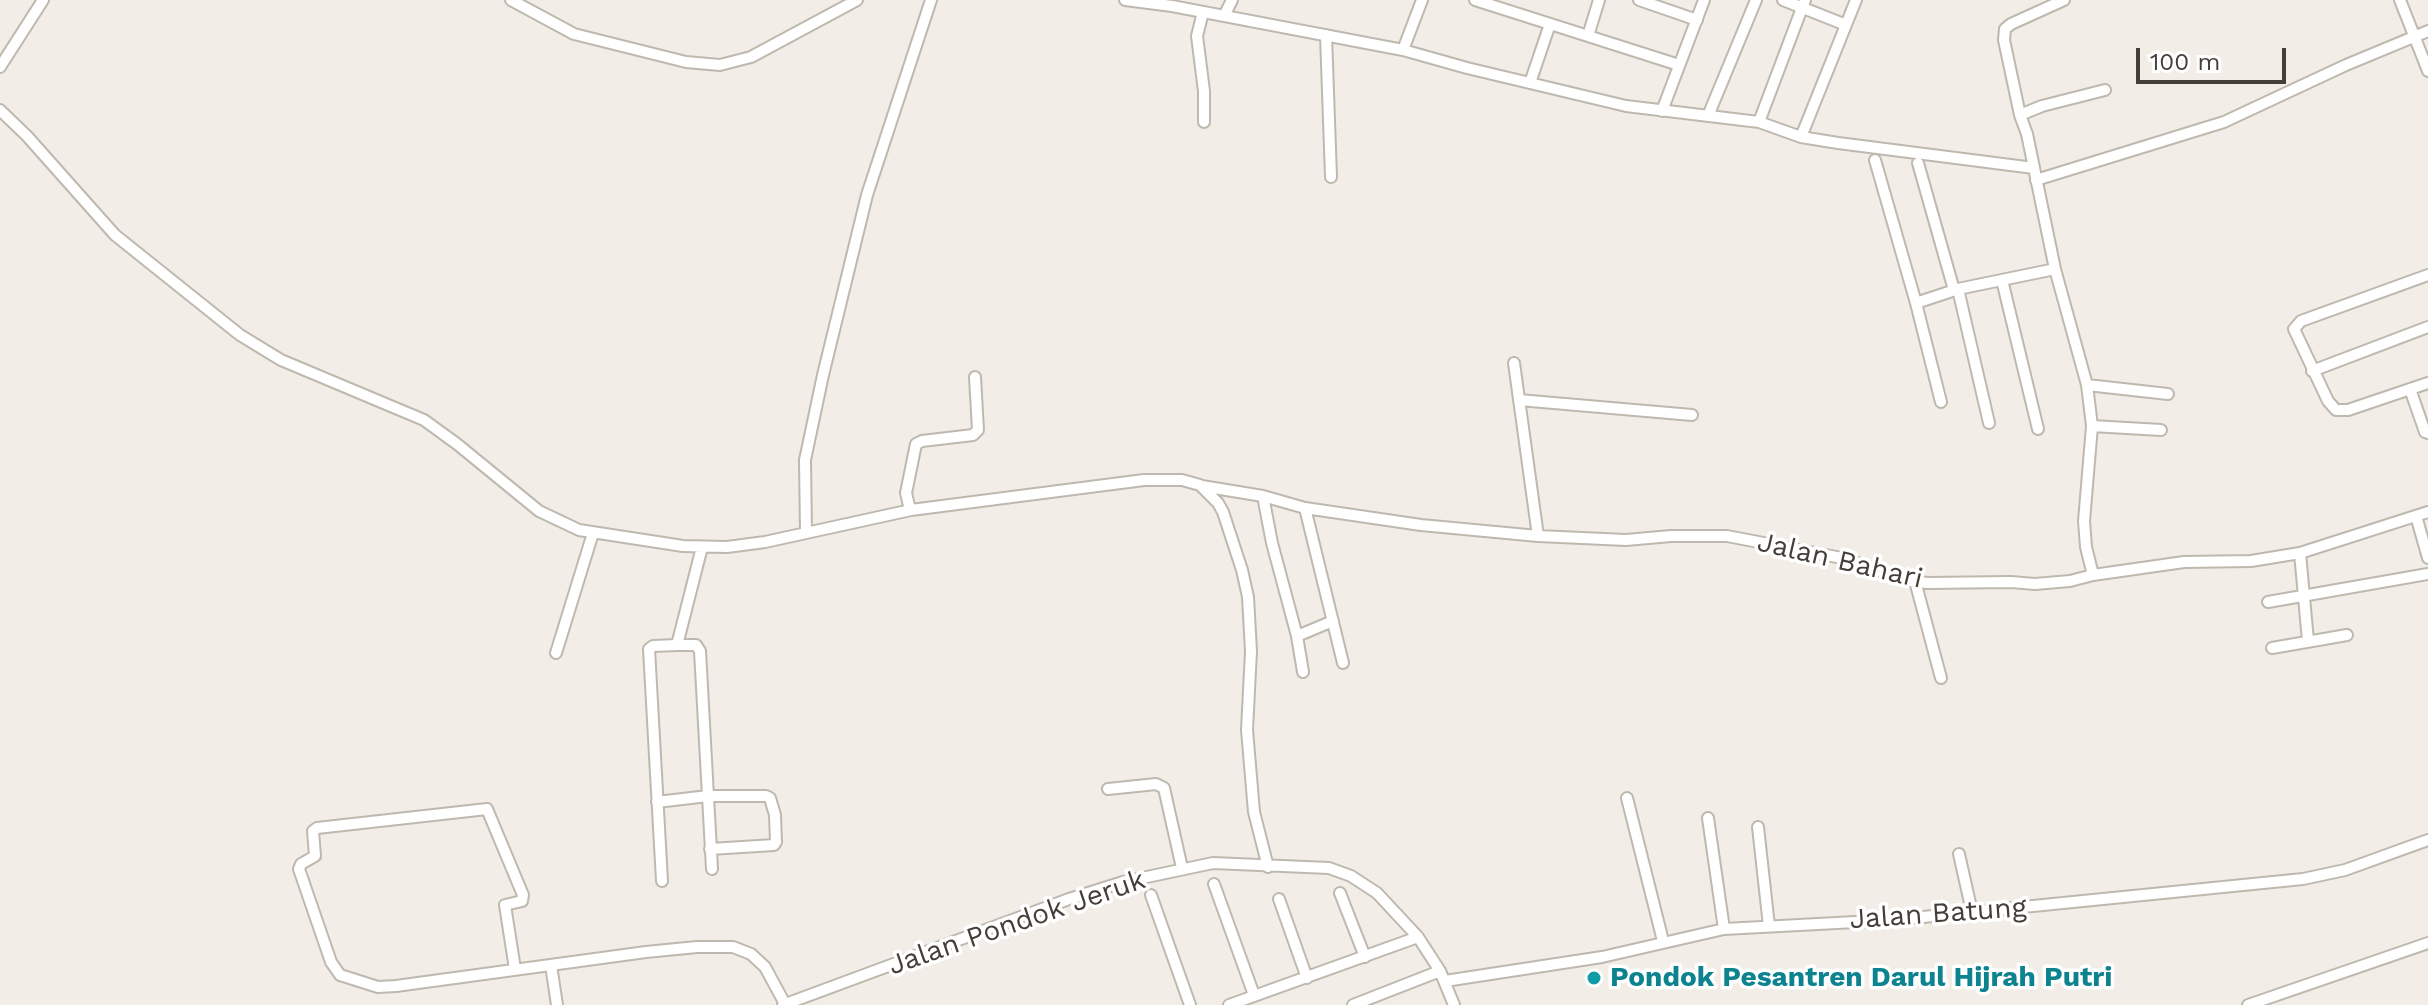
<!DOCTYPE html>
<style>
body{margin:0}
#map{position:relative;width:2428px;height:1005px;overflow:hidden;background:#f2eee7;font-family:"Work Sans",sans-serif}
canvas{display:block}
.scale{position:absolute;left:2136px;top:48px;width:150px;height:36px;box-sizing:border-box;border:4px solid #443e37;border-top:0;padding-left:10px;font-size:24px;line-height:28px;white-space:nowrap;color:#443e37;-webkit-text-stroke:6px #fff;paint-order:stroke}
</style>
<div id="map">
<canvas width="2428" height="1005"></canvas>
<div class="scale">100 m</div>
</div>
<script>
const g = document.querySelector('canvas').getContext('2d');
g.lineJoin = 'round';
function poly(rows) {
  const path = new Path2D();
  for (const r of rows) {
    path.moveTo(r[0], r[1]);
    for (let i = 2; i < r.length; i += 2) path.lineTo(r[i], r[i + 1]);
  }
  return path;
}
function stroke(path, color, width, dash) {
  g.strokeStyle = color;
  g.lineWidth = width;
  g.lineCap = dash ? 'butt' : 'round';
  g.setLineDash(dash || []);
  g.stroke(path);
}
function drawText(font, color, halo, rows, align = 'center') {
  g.font = font + ' "Work Sans",sans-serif';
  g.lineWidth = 7;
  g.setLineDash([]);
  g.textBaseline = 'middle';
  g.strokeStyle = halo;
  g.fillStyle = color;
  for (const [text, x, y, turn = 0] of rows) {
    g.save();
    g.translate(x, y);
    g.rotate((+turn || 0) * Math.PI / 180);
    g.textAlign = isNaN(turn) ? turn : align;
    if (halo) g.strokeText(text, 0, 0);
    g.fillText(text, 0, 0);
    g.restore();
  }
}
const minor = poly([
 [511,0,574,34,686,62,720,65,751,57,857,0],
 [1125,0,1172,6,1403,50,1467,68,1626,106,1759,122,1801,137,1838,143,2034,168],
 [1475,0,1679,65],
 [1639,0,1697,20],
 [1783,0,1846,25],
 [2400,0,2428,71],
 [1203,12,1197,36,1204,91,1204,122],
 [1224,16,1232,0],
 [1326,35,1331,177],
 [1588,36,1599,0],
 [1403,50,1422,0],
 [0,67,43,0],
 [1530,83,1550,24],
 [0,110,27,136,115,235,240,335,281,360,424,420,457,444,539,511,579,530,683,546,727,547,765,542,911,510,1144,480,1182,480,1200,485,1218,503,1223,512,1242,570,1248,597,1251,651,1247,730,1250,765,1254,812,1268,867],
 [1662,111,1704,0],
 [2020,115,2004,40,2005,29,2011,24,2064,0],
 [1708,116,1756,0],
 [1759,122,1805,0],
 [1801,137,1856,0],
 [1875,160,1916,303,1941,402],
 [1918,163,1954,290],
 [2036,180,2224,122,2346,65,2428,31],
 [2428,275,2301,321,2294,329,2328,401,2336,410,2348,410,2428,383],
 [2002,280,2038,429],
 [1958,289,1989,423],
 [1916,303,1958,289,2055,269],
 [1514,363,1538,536],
 [2312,371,2428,327],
 [2087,385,2168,394],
 [2410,389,2425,432,2428,433],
 [1519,400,1692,415],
 [2092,426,2161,430],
 [1202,486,1263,496,1305,508,1421,525,1538,536,1626,540,1671,536,1727,536,1847,559,1905,580,1927,583,2011,582,2035,584,2070,581,2093,575,2184,562,2251,561,2300,553,2428,512],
 [1263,496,1272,543,1297,636,1303,672],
 [1305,508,1343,663],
 [910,510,906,493,916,444,922,441,973,435,978,430,975,377],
 [2416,516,2428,558],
 [806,533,805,460,823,375,867,195,931,0],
 [2300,553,2308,641],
 [2093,575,2086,547,2084,521,2092,426,2087,385,2055,269,2027,134,2020,115,2042,106,2105,90],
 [1915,581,1941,678],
 [2268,602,2428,574],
 [1297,636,1333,621],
 [677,645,696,645,700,651,712,869],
 [2272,648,2347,635],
 [556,653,593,533],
 [1108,789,1156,784,1164,788,1182,868],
 [1627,798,1663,941],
 [657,802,708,796,766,796,770,798,775,815,776,842,774,845,710,849],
 [1708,818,1724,929],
 [1758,827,1769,926],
 [1959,854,1972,912],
 [662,881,649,649,653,646,677,645,702,547],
 [1214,884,1254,995],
 [1340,893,1365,957],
 [1151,895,1190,1005],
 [1279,899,1307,978],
 [551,965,557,1005],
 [515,969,505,905,522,901,523,895,487,809,317,828,313,831,315,856,301,864,299,869,331,962,340,975,378,987,396,986,646,952,697,947,733,947,751,954,765,967,785,1004],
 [1445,981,1602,957,1724,929,1893,920,2303,879,2345,870,2428,840],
 [783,1005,1069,899,1123,882,1213,863,1329,868,1351,876,1377,893,1418,937,1440,971,1454,1005],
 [1229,1005,1418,937],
 [1353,1005,1440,971],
 [2248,1005,2428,943]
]);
const markers = [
 [1594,978,8,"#0f9aa8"]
];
const streetNames = [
 ["Jalan Bahari",1840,561,13],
 ["Jalan Batung",1938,914,-4],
 ["Jalan Pondok Jeruk",1017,923,-19]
];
const cultureNames = [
 ["Pondok Pesantren Darul Hijrah Putri",1610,978]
];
stroke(minor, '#bfb8ae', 14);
stroke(minor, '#fff', 10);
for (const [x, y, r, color] of markers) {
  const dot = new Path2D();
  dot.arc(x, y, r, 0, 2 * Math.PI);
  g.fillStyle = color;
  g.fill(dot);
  stroke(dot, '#fff', 3);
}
drawText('28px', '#443e37', '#fff', streetNames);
drawText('bold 28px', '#0d838f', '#fff', cultureNames, 'left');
</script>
